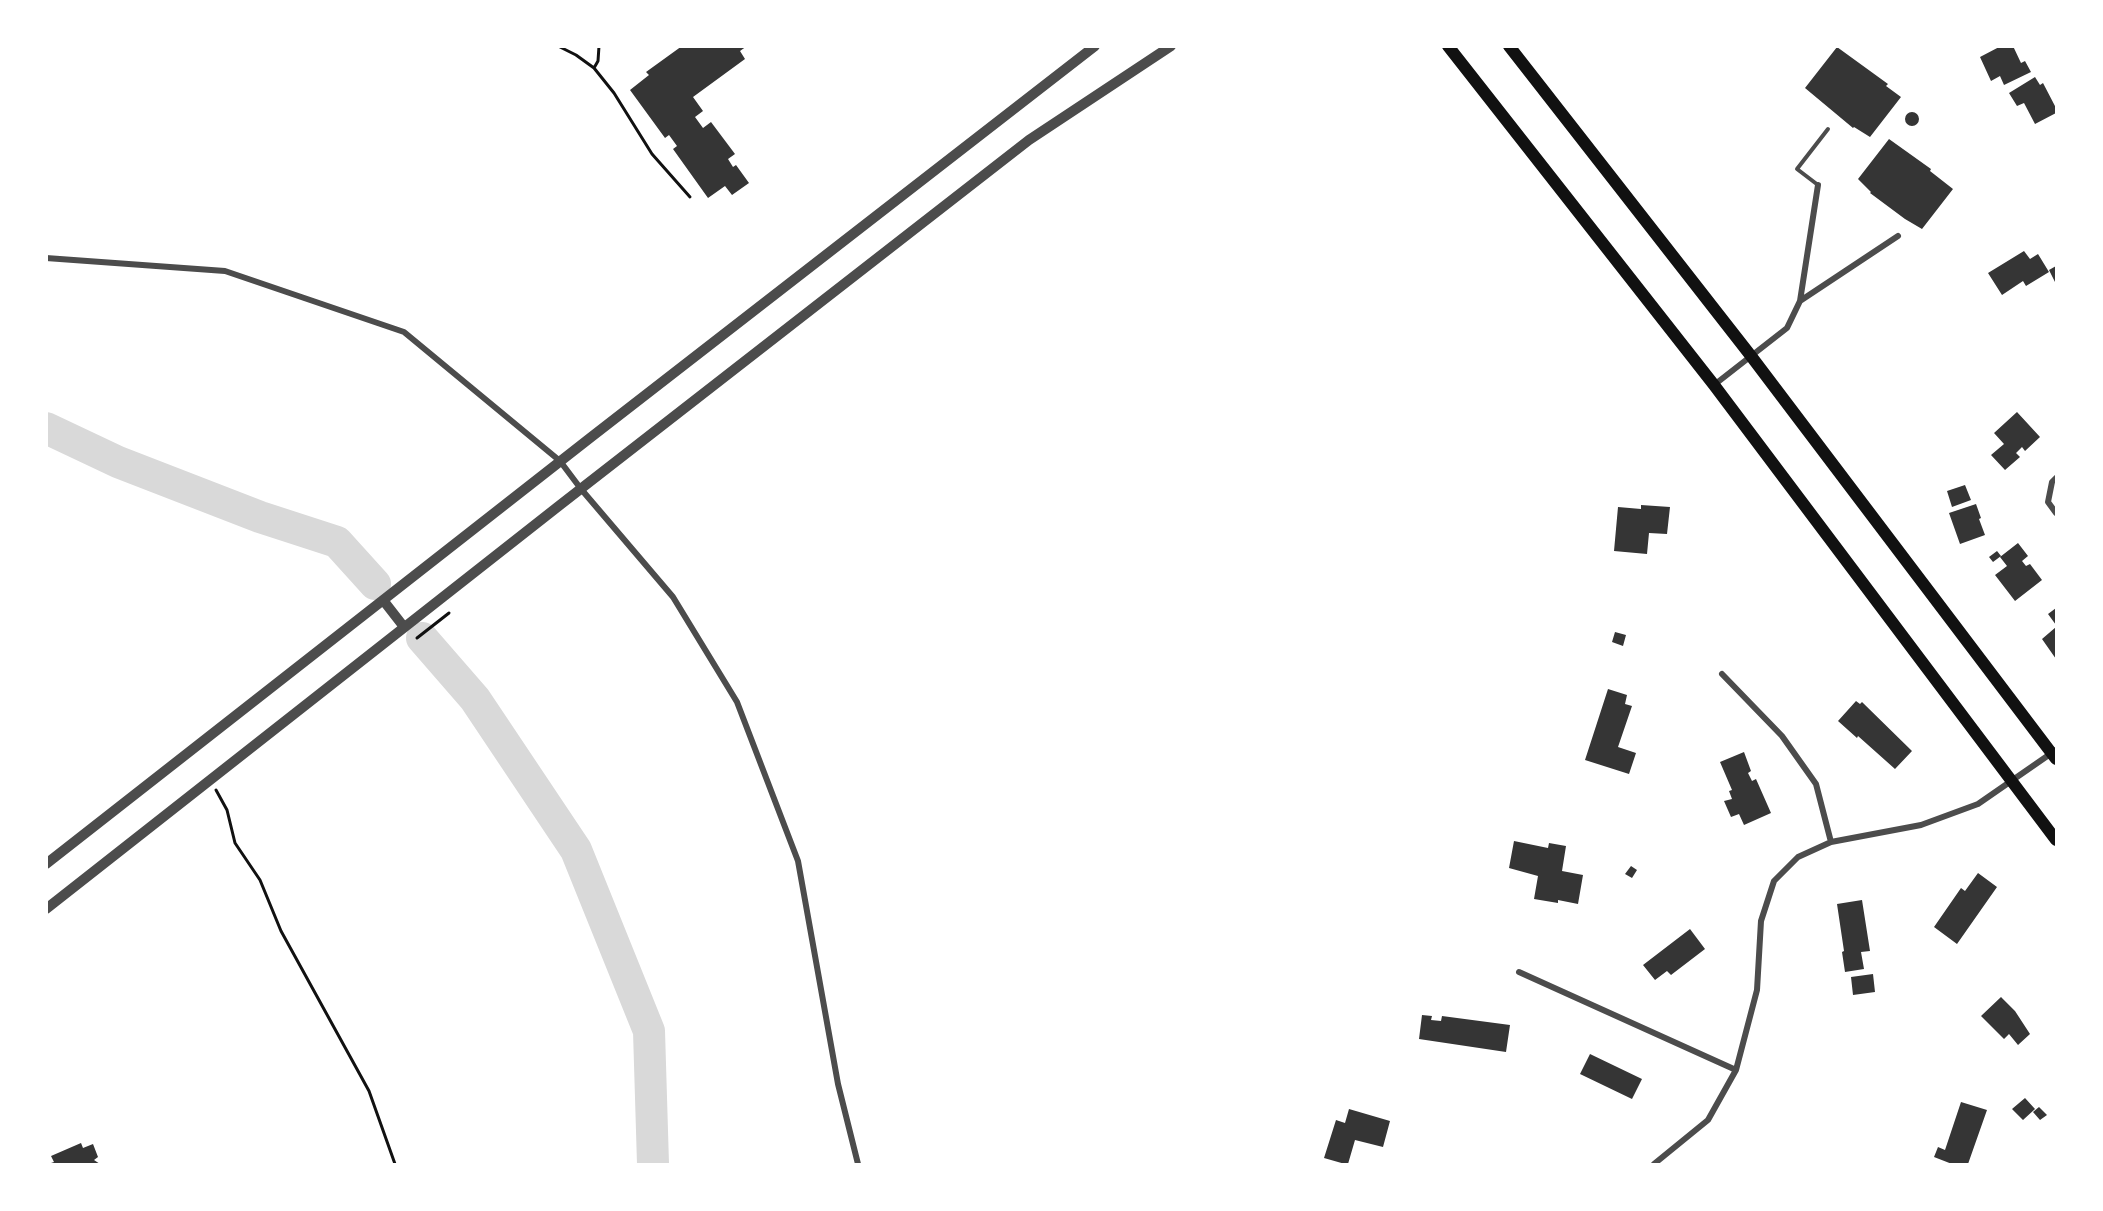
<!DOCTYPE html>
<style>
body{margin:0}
#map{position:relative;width:2103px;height:1211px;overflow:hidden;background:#fff;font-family:"Varela Round",sans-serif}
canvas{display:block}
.frame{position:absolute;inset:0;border:48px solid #fff;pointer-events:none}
</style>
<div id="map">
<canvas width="2103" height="1211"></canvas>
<div class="frame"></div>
</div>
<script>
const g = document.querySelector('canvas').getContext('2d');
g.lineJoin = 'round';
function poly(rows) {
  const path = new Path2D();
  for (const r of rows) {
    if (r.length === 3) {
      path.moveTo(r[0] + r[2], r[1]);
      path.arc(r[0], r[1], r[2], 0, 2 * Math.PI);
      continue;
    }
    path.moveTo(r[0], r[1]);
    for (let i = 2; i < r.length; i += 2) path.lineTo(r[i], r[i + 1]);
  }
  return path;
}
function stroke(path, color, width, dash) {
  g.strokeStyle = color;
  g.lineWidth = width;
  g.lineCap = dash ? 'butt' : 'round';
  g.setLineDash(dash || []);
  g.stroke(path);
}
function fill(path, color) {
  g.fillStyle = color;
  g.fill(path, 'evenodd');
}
const river = poly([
 [46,428,118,462,260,517,337,542,375,584],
 [422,638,475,699,576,850,649,1031,653,1164]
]);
const building = poly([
 [682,46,747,46,740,51,745,59,693,97,703,111,695,117,703,128,711,122,735,154,728,159,733,167,736,165,749,183,732,195,725,186,708,198,673,149,677,146,669,135,665,138,630,90,649,75,646,72],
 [2001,46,2013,46,2021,63,2025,61,2031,72,2004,85,2000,76,1991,81,1980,57],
 [1837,47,1888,84,1886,86,1901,97,1870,137,1854,127,1853,128,1805,88],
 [2035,77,2040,85,2043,83,2056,108,2056,113,2035,124,2024,103,2017,106,2009,93],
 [1912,119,7],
 [1889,139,1931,169,1930,171,1953,189,1922,229,1905,219,1870,193,1871,192,1858,179],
 [2024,251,2030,259,2038,254,2049,272,2026,286,2023,281,2002,295,1988,273],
 [2056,266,2056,284,2049,270],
 [2017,412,2040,437,2025,451,2022,447,2016,453,2020,457,2005,470,1991,455,2004,444,1994,433],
 [1965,485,1971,500,1952,507,1947,491],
 [1976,504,1981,518,1979,519,1985,535,1960,544,1949,513],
 [1641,505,1670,507,1667,534,1649,533,1647,554,1614,551,1618,507,1641,509],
 [2018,543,2028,556,2022,561,2026,566,2030,564,2042,580,2015,601,1995,575,2007,566,2000,557],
 [1997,551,2001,556,1993,562,1989,557],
 [2056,608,2056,625,2048,614],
 [2056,627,2056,659,2042,639],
 [1615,632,1626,635,1623,646,1612,642],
 [1608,689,1627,695,1625,704,1632,706,1618,747,1636,753,1629,774,1585,760],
 [1856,701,1860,704,1862,702,1912,751,1895,769,1858,736,1857,738,1838,721],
 [1744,752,1751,771,1748,773,1752,781,1756,779,1771,813,1744,825,1739,814,1731,817,1724,801,1732,799,1729,791,1732,790,1720,762],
 [1514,841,1548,848,1549,843,1566,846,1562,871,1583,875,1578,904,1558,900,1558,903,1534,899,1538,876,1509,868],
 [1631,866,1637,870,1632,878,1625,874],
 [1978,873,1997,887,1957,944,1934,927,1961,888,1965,891],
 [1862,900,1870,951,1861,952,1864,969,1845,972,1842,952,1844,951,1837,904],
 [1690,929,1705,949,1671,975,1667,971,1655,980,1643,965],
 [1873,974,1875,992,1853,995,1851,977],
 [2001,997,2015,1011,2030,1034,2018,1045,2009,1034,2004,1039,1981,1016],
 [1422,1015,1432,1016,1431,1020,1441,1021,1442,1016,1510,1025,1506,1052,1419,1039],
 [1590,1054,1642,1079,1632,1099,1580,1074],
 [2025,1098,2035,1109,2023,1120,2012,1109],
 [1961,1102,1987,1110,1968,1164,1952,1164,1934,1157,1938,1147,1945,1150],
 [2039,1107,2047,1115,2040,1120,2033,1112],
 [1349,1109,1390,1121,1383,1147,1355,1140,1348,1164,1345,1164,1324,1158,1336,1120,1345,1123],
 [81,1143,83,1148,93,1144,98,1157,94,1160,100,1164,48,1164,54,1162,51,1156]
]);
const path = poly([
 [558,46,576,55,594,68,614,93,652,154,690,197],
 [594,68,598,61,599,46],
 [417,638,449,613],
 [216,790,227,810,235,843,260,880,281,931,369,1091,395,1164]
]);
const service = poly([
 [1818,185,1797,169,1828,129]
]);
const minor = poly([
 [46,258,225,271,404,332,560,461,581,489,673,597,737,702,798,861,838,1084,858,1164],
 [1800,301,1818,185],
 [1714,385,1787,328,1800,301,1898,236],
 [2056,478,2052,482,2048,502,2056,513],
 [1722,674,1782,736,1816,784,1831,842],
 [1519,972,1736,1070],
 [1654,1164,1708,1120,1736,1070,1757,990,1761,921,1774,881,1798,857,1831,842,1921,825,1978,804,2056,750]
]);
const tertiary = poly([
 [383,600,404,627],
 [46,864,590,438,1095,46],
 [46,909,560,505,1029,140,1171,46]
]);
const secondary = poly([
 [1448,46,1714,385,2056,840],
 [1509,46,1751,356,2056,759]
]);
stroke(river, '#d9d9d9', 32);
fill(building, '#353535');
stroke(path, '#111', 3);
stroke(service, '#4c4c4c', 4);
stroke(minor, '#4c4c4c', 6);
stroke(tertiary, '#4c4c4c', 10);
stroke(secondary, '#111', 12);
</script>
